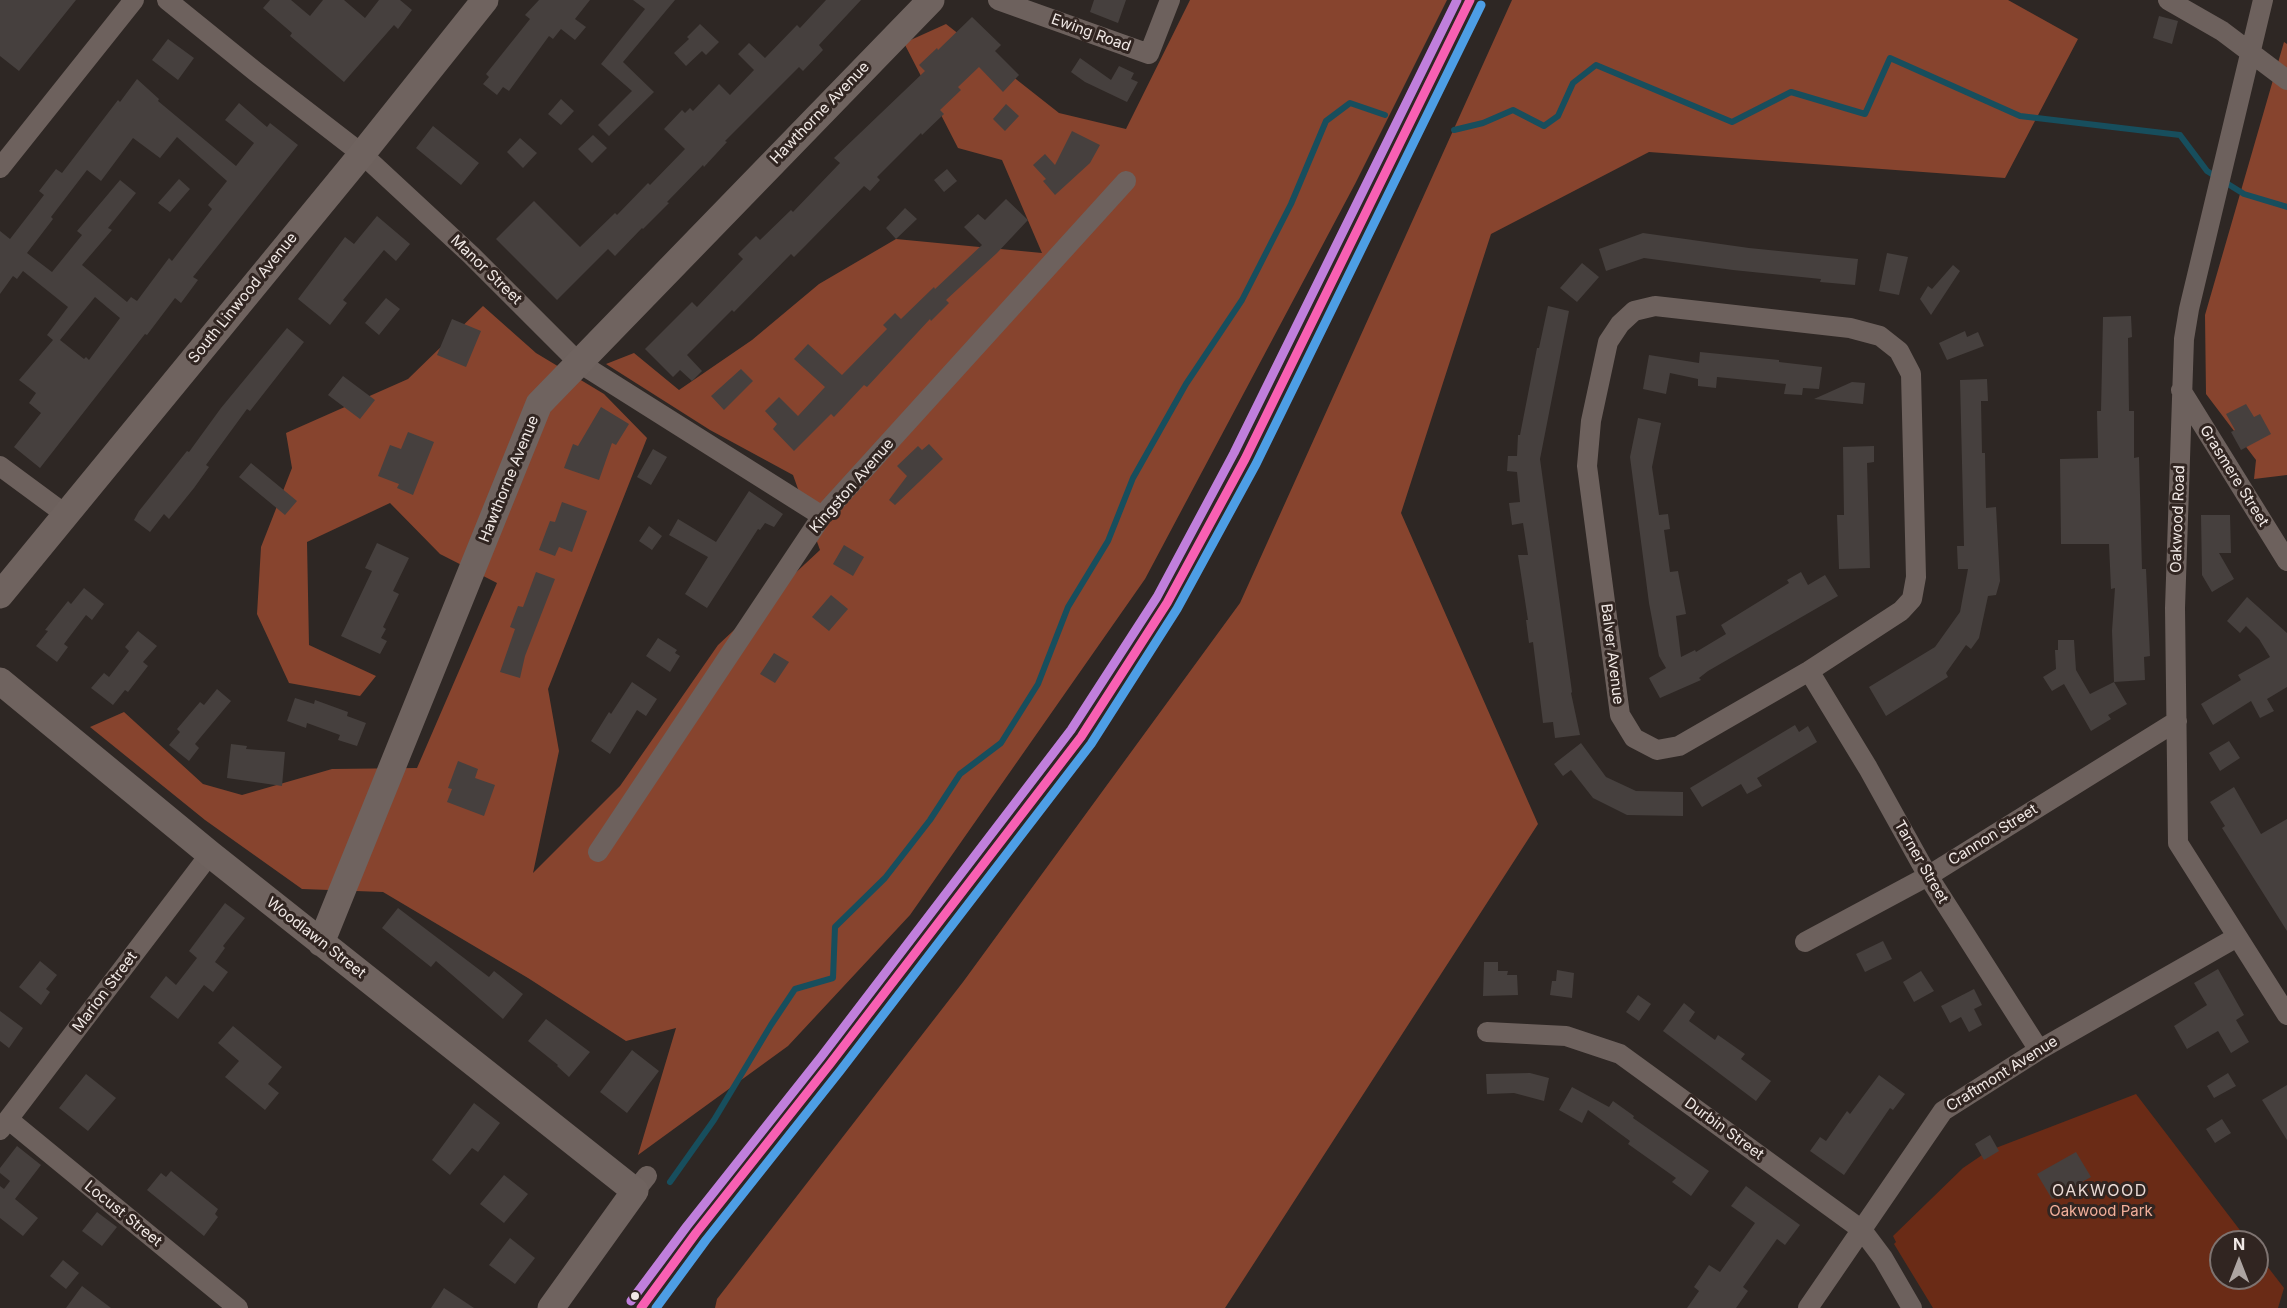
<!DOCTYPE html>
<style>
body{margin:0}
#map{position:relative;width:2287px;height:1308px;overflow:hidden;background:#2e2724;font-family:Inter,sans-serif}
canvas{display:block}
.north{position:absolute;left:2209px;top:1230px;width:60px;height:60px;box-sizing:border-box;background:#312521;border:2px solid #7e7370;border-radius:50%;rotate:0deg;font-size:16px;font-weight:700;line-height:24px;text-align:center;color:#f1e9e6}
.north::after{content:'';display:block;margin:auto;width:21px;height:27px;background:#ada5a2;clip-path:polygon(50% 0,100% 100%,50% 72%,0 100%)}
</style>
<div id="map">
<canvas width="2287" height="1308"></canvas>
<div class="north">N</div>
</div>
<script>
const g = document.querySelector('canvas').getContext('2d');
g.lineJoin = 'round';
function fill(path, color) {
  g.fillStyle = color;
  g.fill(path, 'evenodd');
}
function poly(rows) {
  const path = new Path2D();
  for (const r of rows) {
    path.moveTo(r[0], r[1]);
    for (let i = 2; i < r.length; i += 2) path.lineTo(r[i], r[i + 1]);
  }
  return path;
}
function stroke(path, color, width, dash) {
  g.strokeStyle = color;
  g.lineWidth = width;
  g.lineCap = dash ? 'butt' : 'round';
  g.setLineDash(dash || []);
  g.stroke(path);
}
function drawText(font, color, halo, rows, align = 'center') {
  g.font = font + ' Inter,sans-serif';
  g.lineWidth = 6;
  g.setLineDash([]);
  g.textBaseline = 'middle';
  g.strokeStyle = halo;
  g.fillStyle = color;
  for (const [text, x, y, turn = 0] of rows) {
    g.save();
    g.translate(x, y);
    g.rotate((+turn || 0) * Math.PI / 180);
    g.textAlign = isNaN(turn) ? turn : align;
    if (halo) g.strokeText(text, 0, 0);
    g.fillText(text, 0, 0);
    g.restore();
  }
}
const green = poly([
 [2136,1094,2249,1242,2221,1242,2221,1278,2257,1278,2257,1253,2284,1288,2278,1308,1933,1308,1894,1244,1896,1242,1893,1236,1963,1168,1988,1151]
]);
const forest = poly([
 [1190,0,1447,0,1355,184,1145,579,910,915,788,1046,638,1155,676,1028,626,1041,528,978,383,892,302,889,205,820,90,727,124,712,203,784,242,795,332,769,417,768,497,583,440,554,390,503,307,542,309,645,376,676,360,696,289,683,257,614,261,547,292,468,286,433,408,379,483,306,536,353,604,394,647,438,548,689,559,751,533,873,620,786,718,645,820,550,793,475,710,430,606,364,634,353,679,390,752,340,819,284,896,239,1042,253,1002,160,958,148,904,43,946,24,1059,113,1126,129],
 [1512,0,2008,0,2078,39,2005,178,1649,152,1491,234,1401,513,1538,824,1225,1308,715,1308,717,1299,963,982,1240,603],
 [2284,42,2287,44,2287,475,2254,479,2256,460,2206,394,2205,315]
]);
const stream = poly([
 [1454,130,1483,123,1513,110,1544,126,1558,116,1573,83,1596,65,1732,122,1791,92,1865,114,1890,58,2020,116,2180,135,2207,171,2244,194,2287,207],
 [670,1182,714,1120,771,1025,795,989,833,978,835,927,885,878,930,820,960,774,1001,743,1038,684,1068,607,1108,541,1133,478,1186,384,1242,300,1291,204,1326,121,1350,103,1385,115]
]);
const building = poly([
 [0,0,76,0,19,71,0,56],
 [270,0,291,0,310,16,323,0,344,0,365,18,379,0,400,0,412,10,398,29,394,25,344,82,290,36,292,33,263,8],
 [539,0,590,0,575,19,586,27,575,40,561,29,553,39,549,36,509,91,503,87,497,95,483,84,489,77,486,74,530,19,525,15],
 [633,0,675,0,623,62,654,92,609,136,598,125,632,91,601,64,645,9],
 [826,0,861,0,819,45,823,50,803,71,799,67,725,141,727,142,704,167,703,165,667,202,669,203,643,229,642,228,615,256,608,249,557,300,496,239,534,201,580,247,615,213,617,215,648,183,650,185,685,149,664,129,682,110,685,113,690,108,693,111,719,84,730,95,754,70,738,54,749,43,765,58,797,25,800,28],
 [1094,0,1126,0,1118,23,1090,12],
 [2159,16,2178,21,2172,44,2153,38],
 [972,17,1001,45,995,51,1019,75,1003,92,979,67,958,87,961,90,940,110,944,114,922,135,921,133,877,177,880,180,870,191,864,186,807,244,794,257,791,254,734,312,732,310,687,355,702,371,692,381,680,370,673,377,645,349,692,302,697,307,743,259,738,254,756,236,760,240,791,210,793,212,840,163,834,158,925,71,919,65,937,48,938,50],
 [700,24,719,42,706,55,702,51,686,66,674,53,689,39,687,37],
 [168,39,194,58,178,80,152,60],
 [1080,58,1111,80,1119,66,1134,73,1131,79,1138,82,1127,102,1085,82,1071,72],
 [137,79,159,99,158,101,236,166,254,143,225,120,239,103,267,127,270,123,298,145,193,277,198,280,181,303,175,298,147,335,145,334,40,468,14,447,41,413,29,403,36,393,19,380,53,340,47,335,68,307,23,271,17,279,13,276,0,294,0,231,10,239,44,195,39,191,56,169,62,173,118,100,120,102],
 [177,137,227,181,208,205,212,209,172,261,169,258,137,301,131,297,127,302,82,265,112,230,108,228,136,193,120,180,77,231,82,235,52,272,27,253,53,219,51,217,87,170,101,181,133,138,160,158],
 [95,297,120,318,89,360,86,357,84,359,60,340],
 [561,99,574,111,561,125,548,114],
 [1006,104,1019,116,1005,131,993,119],
 [433,126,479,163,461,185,416,148],
 [1072,131,1100,145,1090,163,1055,195,1043,181,1046,179,1033,165,1045,154,1055,165],
 [593,135,607,148,592,163,578,149],
 [520,138,537,153,523,168,507,152],
 [947,169,957,181,944,192,934,180],
 [179,179,190,189,170,212,158,203],
 [1006,199,1028,220,997,253,946,300,949,303,931,321,930,319,867,387,864,385,834,417,831,414,794,451,773,429,777,424,765,411,779,397,798,416,825,387,794,359,808,344,842,375,887,329,883,325,895,313,901,319,934,287,935,289,982,245,964,227,978,214,985,220],
 [905,208,917,219,896,239,886,228],
 [377,216,410,244,396,261,384,250,343,300,347,303,330,325,298,299,345,237,354,244],
 [1643,233,1749,248,1858,259,1855,285,1820,282,1821,279,1733,270,1644,258,1606,271,1599,249],
 [1887,253,1908,257,1899,295,1879,291],
 [1582,263,1599,277,1577,302,1560,288],
 [1953,265,1960,271,1931,315,1920,299,1928,286,1932,289],
 [386,298,400,309,379,335,365,323],
 [1548,306,1569,311,1540,459,1572,692,1571,693,1580,735,1555,738,1553,722,1543,723,1533,642,1529,643,1526,620,1528,620,1518,555,1528,555,1523,523,1512,525,1509,503,1520,502,1517,472,1507,471,1508,456,1517,456,1518,435,1520,435,1537,348,1539,348],
 [2131,316,2132,337,2128,338,2129,411,2134,411,2134,458,2139,457,2142,569,2146,569,2150,656,2144,657,2145,680,2114,682,2112,631,2115,588,2111,589,2109,544,2061,544,2060,459,2098,458,2097,411,2101,411,2103,317],
 [452,319,481,331,466,367,437,355],
 [287,328,304,342,250,411,247,409,206,465,209,467,194,488,169,519,164,514,150,532,134,520,139,511,187,451,189,452,221,408],
 [1965,331,1967,337,1978,332,1984,346,1947,360,1939,343],
 [1700,352,1779,360,1779,362,1822,367,1819,389,1803,388,1802,395,1784,394,1786,384,1717,377,1716,388,1698,386,1698,379,1670,373,1666,394,1643,389,1649,355,1699,363],
 [741,369,753,381,724,410,711,396],
 [343,376,375,400,360,419,328,395],
 [1987,379,1988,401,1981,401,1982,453,1985,453,1986,508,1996,507,2000,581,1996,595,1988,596,1979,638,1971,649,1966,645,1946,673,1948,677,1886,716,1869,687,1935,647,1960,612,1968,569,1958,569,1957,546,1964,546,1960,380],
 [1852,382,1865,383,1863,404,1814,399],
 [2246,404,2254,417,2260,414,2271,434,2241,450,2231,432,2235,430,2226,414],
 [601,407,629,424,616,445,612,443,599,480,564,468,573,444,578,446],
 [1638,418,1661,423,1652,467,1659,515,1668,514,1670,529,1664,530,1670,572,1678,571,1686,614,1676,616,1681,657,1695,650,1696,652,1726,634,1721,625,1789,583,1787,580,1801,572,1808,585,1825,575,1838,596,1708,671,1699,678,1701,680,1660,698,1649,678,1666,668,1659,656,1649,603,1630,457],
 [408,432,434,442,413,495,397,488,399,484,378,476,390,445,401,449],
 [929,444,943,459,895,505,889,500,907,476,897,466,918,446,922,450],
 [1874,446,1874,462,1867,463,1870,568,1839,569,1837,515,1844,515,1843,447],
 [653,449,667,457,651,485,637,477],
 [251,463,297,501,285,515,239,477],
 [749,491,783,514,774,527,765,523,760,530,758,529,707,608,685,594,708,557,669,535,678,519,716,542],
 [562,502,587,511,572,552,559,547,555,556,539,550,550,521,555,522],
 [2201,515,2230,515,2231,553,2219,553,2234,579,2212,592,2202,575],
 [649,526,662,536,652,550,639,541],
 [377,543,409,558,393,591,399,594,383,627,386,629,381,638,387,641,380,654,341,636,372,571,365,568],
 [844,545,864,557,853,576,833,564],
 [536,572,555,579,525,656,520,678,500,672,515,629,510,627,518,606,523,607],
 [84,588,104,604,92,620,86,615,64,644,68,647,57,662,36,646,48,631,45,630,68,601,71,604],
 [831,595,848,609,829,631,812,617],
 [2247,597,2287,633,2287,687,2267,699,2274,711,2260,718,2251,701,2213,725,2201,704,2241,680,2238,675,2270,657,2259,639,2246,626,2240,633,2227,621],
 [138,631,157,646,143,662,148,666,128,692,125,690,113,705,91,688,104,673,109,677,129,651,125,647],
 [658,638,677,650,675,653,680,656,670,672,646,656],
 [2058,640,2074,640,2076,670,2090,694,2114,682,2127,704,2108,715,2111,719,2091,731,2064,684,2052,691,2043,677,2056,669,2055,650,2058,650],
 [774,653,789,662,775,683,760,674],
 [632,682,657,699,646,716,637,710,610,754,591,741,609,712,611,714],
 [217,689,231,701,195,744,199,748,189,761,169,745,180,732,177,729,200,702,204,705],
 [295,698,314,704,315,700,348,712,347,716,366,723,357,746,338,740,340,735,307,723,306,728,287,721],
 [1795,725,1799,732,1808,726,1817,742,1757,778,1762,786,1747,794,1741,784,1702,807,1690,788],
 [2229,741,2240,758,2220,771,2209,753],
 [1581,743,1606,777,1636,791,1683,792,1683,816,1627,815,1593,798,1571,770,1563,776,1554,764],
 [231,744,247,746,246,749,285,752,282,786,227,778],
 [458,761,478,769,475,778,495,785,484,816,447,802,452,789,448,788],
 [2234,787,2261,834,2287,819,2287,931,2222,828,2225,826,2210,802],
 [225,903,245,918,223,946,225,948,215,962,228,972,213,992,204,985,178,1019,150,997,166,976,176,985,197,958,189,951],
 [398,908,489,977,494,971,523,994,503,1019,436,961,431,967,382,928],
 [1883,941,1892,959,1865,972,1856,954],
 [40,961,57,975,46,989,50,992,41,1005,19,987],
 [1484,962,1498,962,1498,971,1508,971,1507,975,1517,975,1518,995,1483,996],
 [2218,969,2244,1015,2236,1020,2249,1042,2231,1053,2218,1031,2187,1049,2174,1026,2207,1005,2194,983],
 [1557,970,1574,973,1572,998,1550,995,1552,981,1556,981],
 [1921,971,1934,991,1914,1002,1903,982],
 [1974,989,1982,1005,1974,1009,1982,1025,1969,1032,1961,1017,1950,1023,1941,1006],
 [1638,995,1651,1004,1639,1021,1626,1012],
 [1684,1003,1695,1012,1689,1021,1715,1040,1718,1035,1745,1054,1741,1059,1771,1081,1756,1101,1663,1031],
 [0,1011,23,1028,9,1048,0,1041],
 [546,1019,590,1052,569,1077,557,1066,558,1065,528,1041],
 [233,1026,282,1067,268,1084,279,1093,265,1110,225,1077,239,1061,218,1043],
 [632,1050,659,1071,627,1113,600,1092],
 [1530,1073,1549,1078,1544,1101,1514,1093,1487,1094,1486,1074],
 [2228,1073,2236,1086,2214,1098,2207,1086],
 [86,1074,116,1098,88,1131,59,1108],
 [1879,1075,1905,1094,1893,1110,1890,1108,1844,1175,1810,1151,1820,1137,1826,1141,1847,1111,1850,1114],
 [2287,1085,2287,1140,2262,1100],
 [1572,1087,1609,1107,1613,1101,1634,1116,1633,1118,1709,1171,1691,1196,1672,1182,1676,1178,1628,1144,1630,1141,1588,1110,1582,1123,1559,1110],
 [474,1103,500,1123,478,1152,472,1148,450,1175,432,1160],
 [2222,1119,2231,1133,2215,1143,2206,1129],
 [1990,1135,1999,1151,1984,1160,1975,1144],
 [17,1146,41,1165,15,1199,38,1218,23,1236,0,1218,0,1186,4,1189,10,1181,0,1173,0,1168],
 [2076,1152,2091,1177,2052,1199,2037,1174],
 [171,1171,218,1209,215,1214,218,1217,204,1236,147,1190,161,1173,166,1177],
 [504,1175,528,1194,504,1223,480,1204],
 [1746,1186,1800,1225,1785,1245,1777,1239,1743,1287,1748,1291,1736,1308,1687,1308,1699,1291,1694,1287,1709,1265,1720,1272,1755,1223,1731,1206],
 [97,1212,117,1227,102,1246,82,1231],
 [510,1238,535,1258,515,1284,489,1265],
 [63,1260,79,1273,66,1289,50,1276],
 [82,1286,111,1308,66,1308],
 [444,1288,474,1308,431,1308]
]);
const street = poly([
 [167,0,256,72,362,154,471,255,578,362,822,516],
 [998,0,1149,54,1170,0],
 [2168,0,2222,31,2287,80],
 [2263,0,2189,309,2184,339,2175,608,2178,843,2287,1015],
 [0,168,134,0],
 [1655,306,1850,328,1880,336,1899,351,1911,374,1916,577,1912,599,1901,611,1809,671,1679,746,1657,750,1634,738,1620,715,1587,466,1591,421,1608,342,1620,324,1634,311,1655,306],
 [2181,390,2287,561],
 [0,466,65,514],
 [1809,671,1868,768,1928,876,2039,1050],
 [598,852,822,516,1126,181],
 [1805,942,1928,876,2177,721],
 [1487,1032,1566,1036,1620,1054,1862,1230,1883,1258,1912,1308],
 [9,1120,238,1308],
 [0,1130,210,854],
 [635,1191,647,1176],
 [1808,1308,1943,1111,2039,1050,2237,937]
]);
const secondary = poly([
 [0,595,362,154,485,0],
 [0,681,210,854,635,1191,551,1308],
 [321,943,539,404,931,0]
]);
const bus1 = poly([
 [641,1308,696,1233,830,1064,1081,737,1167,603,1245,459,1470,0]
]);
const bus2 = poly([
 [656,1308,706,1240,840,1071,1091,744,1177,609,1256,464,1481,5]
]);
const bus3 = poly([
 [631,1301,687,1226,821,1057,1071,730,1157,597,1234,453,1457,0]
]);
const markers = [
 [635,1296,5,"#f1e9e6"]
];
const streetNames = [
 ["Ewing Road",1091,33,20],
 ["Hawthorne Avenue",820,113,-46],
 ["Manor Street",486,270,44],
 ["South Linwood Avenue",243,298,-51],
 ["Grasmere Street",2234,476,58],
 ["Hawthorne Avenue",509,479,-68],
 ["Kingston Avenue",852,486,-49],
 ["Oakwood Road",2178,519,-88],
 ["Balver Avenue",1612,654,83],
 ["Cannon Street",1993,835,-32],
 ["Tarner Street",1921,862,60],
 ["Woodlawn Street",316,938,38],
 ["Marion Street",105,992,-53],
 ["Craftmont Avenue",2002,1074,-32],
 ["Durbin Street",1724,1129,36],
 ["Locust Street",123,1214,39]
];
const parkNames = [
 ["Oakwood Park",2101,1211]
];
const neighbourhoodNames = [
 ["OAKWOOD",2100,1191]
];
fill(green, '#6a2b16');
fill(forest, '#87442e');
stroke(stream, '#174e5d', 6);
fill(building, '#46403e');
stroke(street, '#6d615d', 20);
stroke(secondary, '#6f635f', 27);
stroke(bus1, '#f860b3', 9);
stroke(bus2, '#4d9ee5', 9);
stroke(bus3, '#c07fdc', 9);
for (const [x, y, r, color] of markers) {
  const dot = new Path2D();
  dot.arc(x, y, r, 0, 2 * Math.PI);
  g.fillStyle = color;
  g.fill(dot);
  stroke(dot, '#312521', 2);
}
drawText('15px', '#f1e9e6', '#312521', streetNames);
drawText('15px', '#f2af9a', '#312521', parkNames);
g.letterSpacing = '1.5px';
drawText('16px', '#eadad5', '#312521', neighbourhoodNames);
g.letterSpacing = '0px';
</script>
